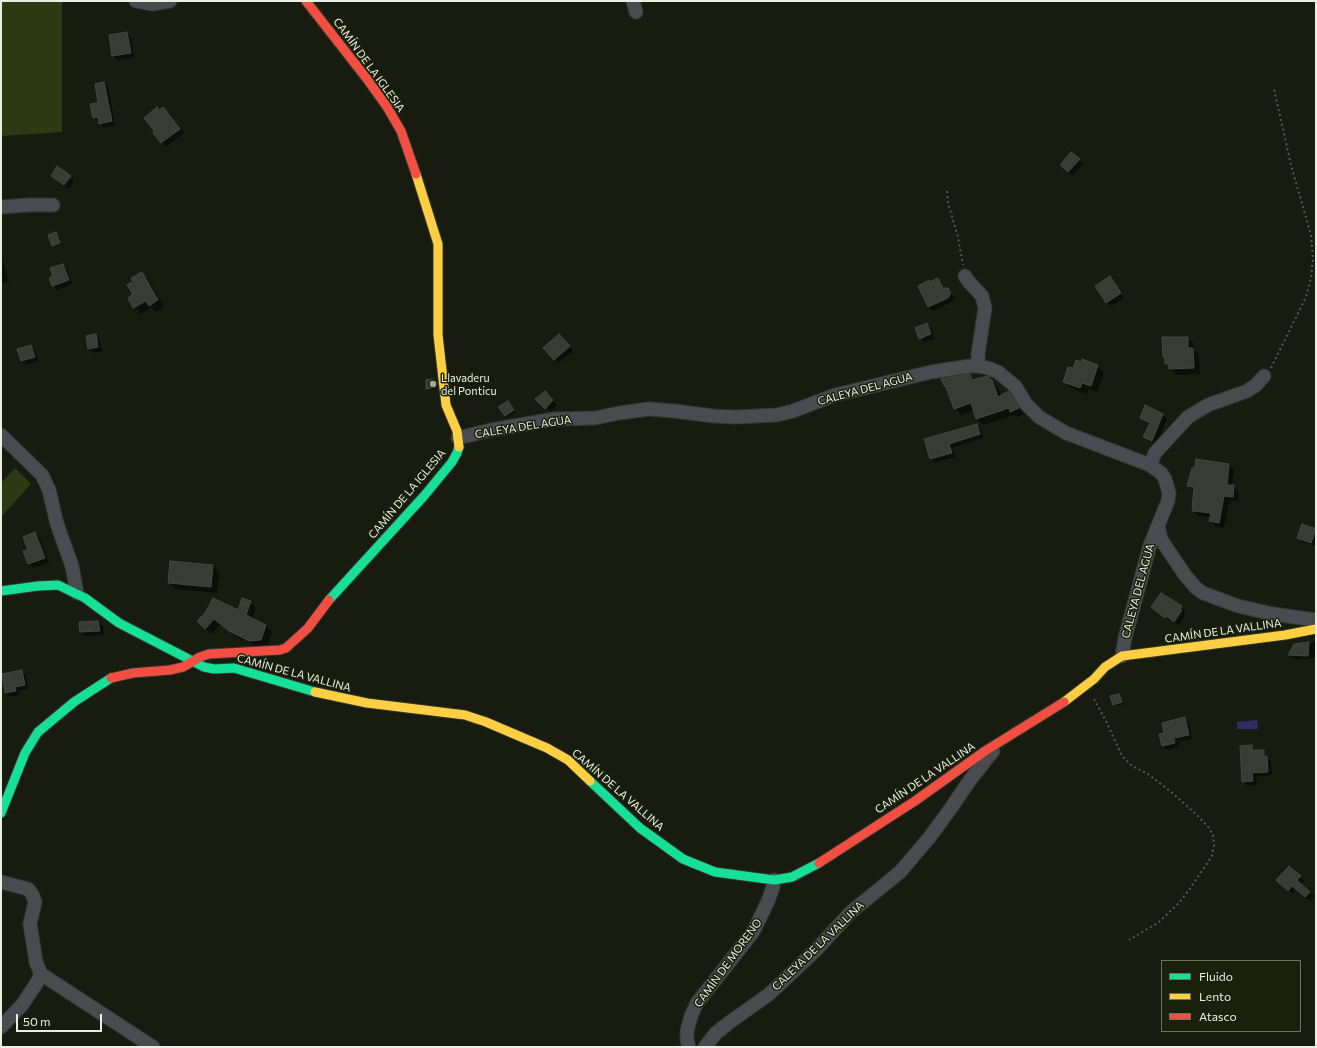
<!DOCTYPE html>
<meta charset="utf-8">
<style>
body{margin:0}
#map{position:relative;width:1317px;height:1048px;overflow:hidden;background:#181b10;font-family:Commissioner,sans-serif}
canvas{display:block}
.frame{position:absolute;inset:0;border:2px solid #e9efe1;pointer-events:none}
.legend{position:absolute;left:1161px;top:960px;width:140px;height:72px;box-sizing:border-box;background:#19200b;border:1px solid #6c7361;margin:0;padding:5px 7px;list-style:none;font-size:12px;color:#e9efe1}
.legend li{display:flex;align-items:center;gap:8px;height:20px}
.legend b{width:20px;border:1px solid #6c7361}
.scale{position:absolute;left:16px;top:1014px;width:86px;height:18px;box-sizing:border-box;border:2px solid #e9efe1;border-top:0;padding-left:5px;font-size:12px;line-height:14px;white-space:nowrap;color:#e9efe1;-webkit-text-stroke:3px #19200b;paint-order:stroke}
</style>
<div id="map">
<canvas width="1317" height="1048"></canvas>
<div class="frame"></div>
<ul class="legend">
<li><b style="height:5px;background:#16e098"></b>Fluido</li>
<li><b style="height:5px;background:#ffcf43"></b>Lento</li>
<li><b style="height:5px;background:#f24e42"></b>Atasco</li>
</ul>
<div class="scale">50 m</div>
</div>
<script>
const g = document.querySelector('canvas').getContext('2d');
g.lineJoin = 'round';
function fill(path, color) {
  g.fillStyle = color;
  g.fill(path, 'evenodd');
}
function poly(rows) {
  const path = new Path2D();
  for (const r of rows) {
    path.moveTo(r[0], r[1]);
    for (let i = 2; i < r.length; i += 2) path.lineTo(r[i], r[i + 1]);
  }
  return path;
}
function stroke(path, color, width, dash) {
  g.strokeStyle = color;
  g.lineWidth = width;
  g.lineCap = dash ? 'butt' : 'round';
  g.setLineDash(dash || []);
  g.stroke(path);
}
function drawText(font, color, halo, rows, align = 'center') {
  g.font = font + ' Commissioner,sans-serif';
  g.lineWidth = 3;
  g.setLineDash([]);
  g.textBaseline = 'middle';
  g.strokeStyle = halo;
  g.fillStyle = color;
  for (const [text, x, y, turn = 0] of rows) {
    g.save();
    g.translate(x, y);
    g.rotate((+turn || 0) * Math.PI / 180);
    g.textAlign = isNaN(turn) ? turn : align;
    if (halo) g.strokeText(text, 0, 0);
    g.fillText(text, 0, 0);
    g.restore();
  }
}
const green = poly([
 [1,1,62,1,62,132,1,136],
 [15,468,31,484,1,517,1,483]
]);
const water = poly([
 [1257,720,1258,729,1237,729,1237,722]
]);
const shadow = poly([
 [127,33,131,37,134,57,118,60,113,56],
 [104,83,108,87,115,125,104,128,100,122,94,118,92,105,99,104],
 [163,108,184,133,166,147,154,133,159,111],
 [1079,160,1083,164,1073,176,1065,169],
 [52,176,70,177,74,181,69,189],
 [56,233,61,244,55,247,53,245],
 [1,253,9,282,1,284],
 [63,265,67,269,72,284,57,290,53,285,55,277],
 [142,273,148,279,164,307,156,312,152,307,141,314,134,307,134,282],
 [1110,278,1124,298,1111,306,1107,302],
 [938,279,942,283,945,289,948,289,954,297,952,302,932,311,928,307,931,283],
 [926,324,931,328,934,339,924,342,920,338],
 [95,335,99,339,102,351,93,353,89,349],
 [559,336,573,350,559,363,555,359],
 [1188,338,1194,344,1194,350,1199,355,1200,374,1176,375,1166,364,1166,359,1164,357],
 [31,346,35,350,38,361,26,365,22,361],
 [1083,361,1098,366,1104,373,1097,392,1088,389,1087,394,1071,388,1064,381,1074,370,1082,363],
 [970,375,974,380,992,381,998,387,1001,396,1009,392,1015,399,1025,414,1018,417,1015,415,983,425,977,419,974,410,961,415,955,408],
 [432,380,433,382,434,390,429,390,427,389],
 [544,392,557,405,550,412,537,399],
 [510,404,515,412,507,418,500,407],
 [1162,415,1167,419,1156,444,1149,441,1145,437,1150,424,1145,422,1141,418],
 [977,425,981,429,983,438,952,448,955,457,935,463,931,459,926,439],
 [1229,465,1234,470,1232,486,1239,492,1238,501,1230,500,1224,528,1215,526,1210,521,1211,517,1198,516,1193,511,1194,491,1188,485],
 [1315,529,1315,546,1302,542,1298,537],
 [35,533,39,537,49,563,33,568,29,563],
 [213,566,219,573,217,593,176,589,169,583],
 [1161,594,1186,611,1184,614,1185,615,1179,625,1170,620,1170,621,1152,607],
 [250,602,256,608,252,619,266,626,272,632,267,646,256,646,236,637,221,624,211,634,198,621,238,612],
 [81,623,99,623,103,627,104,635,85,636,81,632],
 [1316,642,1316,657,1312,658,1312,659,1293,659,1289,655,1295,645],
 [22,671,26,675,28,689,18,691,19,695,10,697,6,693],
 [1119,695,1123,704,1115,706,1114,704],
 [1184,718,1189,722,1192,739,1178,742,1179,747,1167,750,1163,746,1165,734],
 [1252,746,1256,751,1263,751,1267,755,1267,759,1271,762,1272,775,1256,777,1257,785,1247,786,1243,781],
 [1300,877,1304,881,1301,885,1314,896,1310,901,1296,890,1293,894,1282,885]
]);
const building = poly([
 [127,32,131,53,112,56,109,35,127,32],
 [104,82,112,121,99,124,98,117,93,118,90,104,98,103,95,84,104,82],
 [157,107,159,110,163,107,180,129,161,143,153,133,154,131,144,118,157,107],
 [1071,152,1080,159,1068,172,1060,165,1071,152],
 [57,166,71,176,64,185,51,176,57,166],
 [56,232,60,243,52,246,48,235,56,232],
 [63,264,69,280,52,286,49,278,53,276,50,268,63,264],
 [142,272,158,300,149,306,146,301,133,308,128,298,133,294,127,285,133,281,131,278,142,272],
 [1110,276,1121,293,1106,303,1095,286,1110,276],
 [938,278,943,288,948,288,951,293,948,298,928,307,918,286,929,280,930,282,938,278],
 [927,323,931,334,919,339,915,328,927,323],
 [96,334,98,347,88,349,86,336,96,334],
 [559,334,570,346,554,360,543,348,559,334],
 [1162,337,1188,337,1188,348,1193,348,1194,368,1169,369,1168,364,1165,364,1165,357,1163,357,1162,337],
 [31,345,35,357,21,361,17,349,31,345],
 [1082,359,1098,365,1091,386,1082,383,1080,388,1063,382,1068,367,1073,368,1076,360,1082,362,1082,359],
 [970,374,972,380,988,376,990,380,992,380,998,397,1009,391,1019,408,1010,412,1009,408,976,419,971,403,954,409,946,387,945,387,941,379,970,374],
 [432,379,433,388,426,389,426,380,432,379],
 [545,391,553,400,545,409,535,399,545,391],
 [508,401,514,410,505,416,498,407,508,401],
 [1145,405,1163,414,1152,441,1143,437,1150,423,1140,418,1145,405],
 [977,424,980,434,949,444,952,453,930,459,924,439,977,424],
 [1196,459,1229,464,1227,485,1234,485,1233,497,1224,496,1219,523,1209,521,1211,513,1192,511,1194,487,1187,486,1192,468,1195,468,1196,459],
 [1302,524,1316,529,1311,543,1297,538,1302,524],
 [35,532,45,558,28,564,23,551,28,550,23,537,35,532],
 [170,561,213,565,211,587,168,583,170,561],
 [1161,593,1182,606,1180,609,1182,610,1174,622,1166,616,1165,618,1151,607,1161,593],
 [213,598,238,610,242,598,251,601,246,615,266,625,261,640,249,641,229,631,214,619,205,629,197,621,205,613,213,598],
 [98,621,100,631,80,632,79,622,98,621],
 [1309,642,1308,656,1288,655,1294,644,1309,642],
 [22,670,25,685,15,687,16,691,5,693,2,674,22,670],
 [1119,694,1122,702,1113,705,1110,696,1119,694],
 [1185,717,1189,735,1174,738,1175,743,1162,746,1159,734,1164,733,1162,723,1185,717],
 [1252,745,1252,750,1264,750,1264,756,1267,756,1268,772,1252,773,1253,781,1242,782,1240,746,1252,745],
 [1289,866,1301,876,1297,880,1310,892,1305,897,1292,886,1288,891,1276,880,1289,866]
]);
const path = poly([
 [947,191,948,203,958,237,963,265],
 [1271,368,1306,297,1311,278,1313,258,1311,235,1291,165,1274,89],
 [1094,699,1105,719,1122,756,1132,766,1148,774,1170,791,1197,815,1209,828,1213,835,1214,845,1212,856,1189,890,1179,903,1159,922,1129,940]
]);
const street = poly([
 [136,1,152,4,170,1],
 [633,1,636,12],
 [1,207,28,205,53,205],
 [965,276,969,282,982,296,985,308,978,354,978,366],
 [1,435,42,475,49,490,57,524,72,566,77,593],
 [458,438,491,430,555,419,595,418,619,413,649,409,674,411,713,416,735,417,777,415,793,411,835,395,931,372,970,366,978,366,988,368,998,372,1015,386,1026,404,1039,417,1066,433,1150,465,1161,473,1165,479,1169,493,1168,501,1150,545,1125,638,1122,656],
 [1150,465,1155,453,1188,417,1208,405,1247,391,1256,385,1264,376],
 [1158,526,1161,539,1168,550,1185,575,1196,588,1203,593,1238,606,1273,614,1316,620],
 [1,882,28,889,32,894,35,902,30,924,36,962,41,974,153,1047],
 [1,1027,22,1005,36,984,41,974],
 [689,1047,687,1040,687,1031,691,1016,697,1003,753,932,768,901,773,887,774,880],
 [705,1047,716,1033,730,1022,768,995,779,985,816,950,851,912,900,872,929,838,951,808,970,780,993,751]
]);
const fast = poly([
 [1,591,38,586,58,585,85,598,119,623,204,667,214,669,234,668,315,692],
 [329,600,424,496,452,462,457,453,459,447],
 [590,781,640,828,683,859,715,872,774,880,792,877,819,863],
 [1,813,25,753,38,732,74,702,111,678]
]);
const slow = poly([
 [416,174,438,244,438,335,446,405,457,431,459,447],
 [315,692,367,703,465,715,486,722,547,748,568,760,590,781],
 [1064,702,1094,679,1105,667,1122,656,1285,635,1316,629]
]);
const jam = poly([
 [306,1,367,79,387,107,401,131,416,174],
 [111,678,133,673,170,670,183,667,200,657,209,654,280,650,286,648,308,628,329,600],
 [819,863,915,801,985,751,1064,702]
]);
const markers = [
 [433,384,4,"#a0a598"]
];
const streetNames = [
 ["CAMÍN DE LA IGLESIA",369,65,54],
 ["CALEYA DEL AGUA",865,389,-15],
 ["CALEYA DEL AGUA",523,427,-9],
 ["CAMÍN DE LA IGLESIA",407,494,-50],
 ["CALEYA DEL AGUA",1138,591,-75],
 ["CAMÍN DE LA VALLINA",1223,631,-8],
 ["CAMÍN DE LA VALLINA",294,673,15],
 ["CAMÍN DE LA VALLINA",925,778,-34],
 ["CAMÍN DE LA VALLINA",618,790,41],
 ["CALEYA DE LA VALLINA",818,946,-44],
 ["CAMÍN DE MORENO",728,963,-54]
];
const poiNames = [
 ["Llavaderu",441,378],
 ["del Ponticu",441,391]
];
fill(green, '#2e3a14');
fill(water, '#2f2d61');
fill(shadow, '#0007');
fill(building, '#393c32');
stroke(building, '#45483f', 1);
stroke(street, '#34382e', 15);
stroke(fast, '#34382e', 11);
stroke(slow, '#34382e', 11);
stroke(jam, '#34382e', 11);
stroke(path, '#575859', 2, [2, 3]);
stroke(street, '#494b51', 13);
stroke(fast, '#16e098', 9);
stroke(slow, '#ffcf43', 9);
stroke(jam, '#f24e42', 9);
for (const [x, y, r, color] of markers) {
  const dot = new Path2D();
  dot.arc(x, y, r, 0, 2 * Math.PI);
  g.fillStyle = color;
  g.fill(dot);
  stroke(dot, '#19200b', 1.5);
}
drawText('11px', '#e9efe1', '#19200b', streetNames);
drawText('11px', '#e9efe1', '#19200b', poiNames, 'left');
</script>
